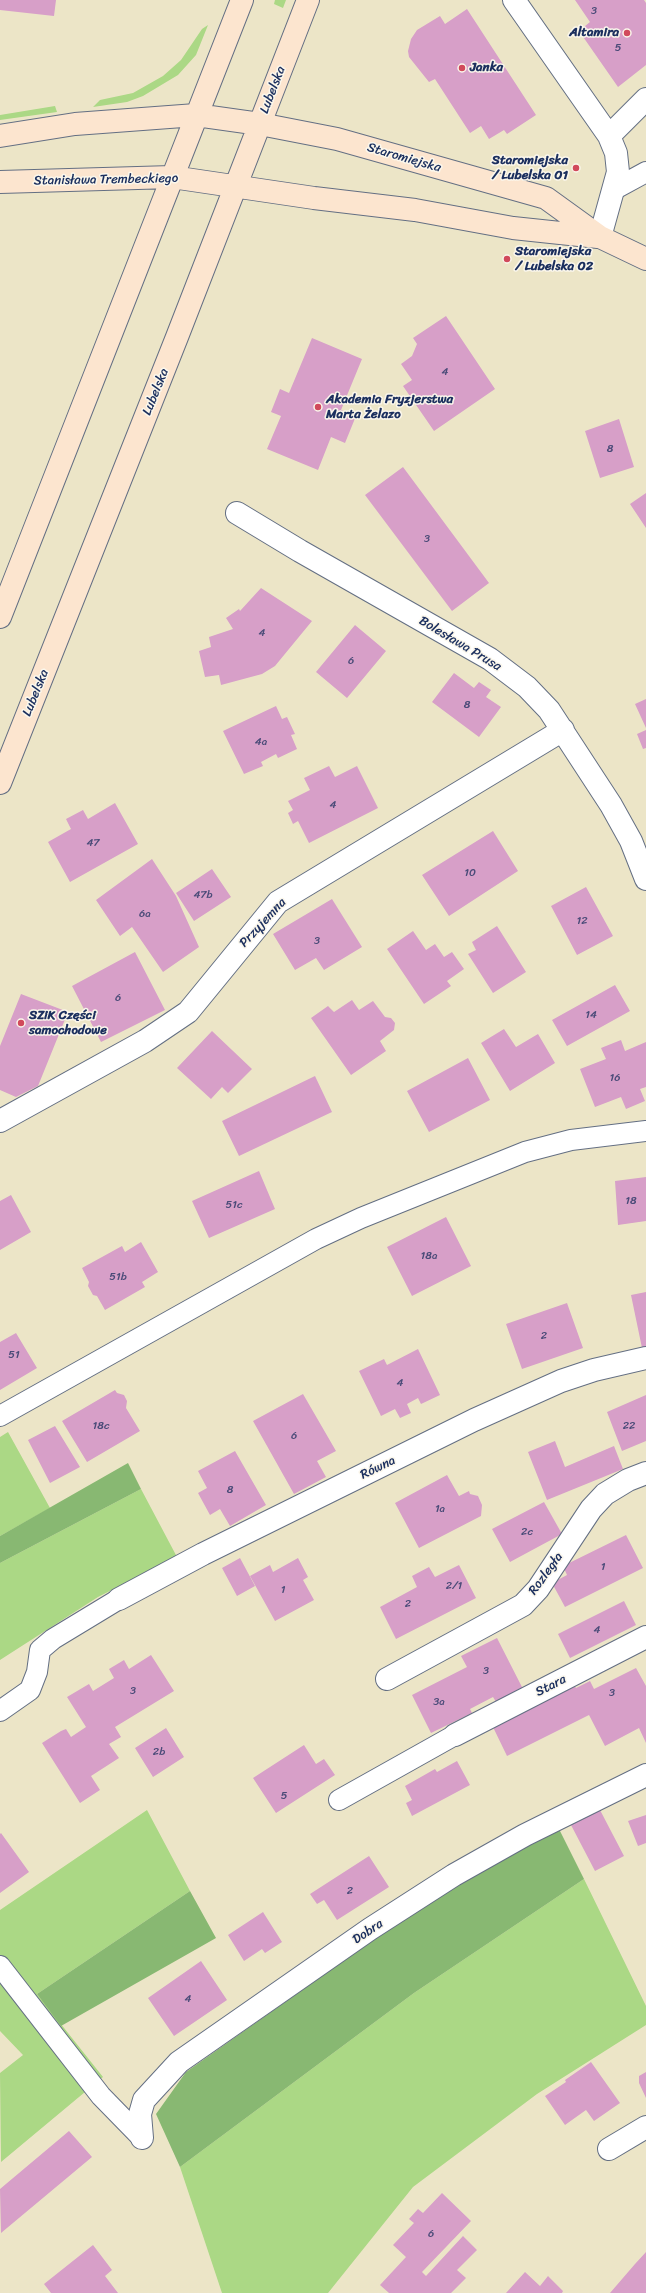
<!DOCTYPE html>
<meta charset="utf-8">
<style>
body{margin:0}
canvas{display:block;background:#ece5c7}
</style>
<canvas width="646" height="2293"></canvas>
<script>
const g = document.querySelector('canvas').getContext('2d');
g.lineJoin = 'round';
function fill(path, color) {
  g.fillStyle = color;
  g.fill(path, 'evenodd');
}
function poly(rows) {
  const path = new Path2D();
  for (const r of rows) {
    path.moveTo(r[0], r[1]);
    for (let i = 2; i < r.length; i += 2) path.lineTo(r[i], r[i + 1]);
  }
  return path;
}
function stroke(path, color, width, dash) {
  g.strokeStyle = color;
  g.lineWidth = width;
  g.lineCap = dash ? 'butt' : 'round';
  g.setLineDash(dash || []);
  g.stroke(path);
}
function drawText(font, color, halo, rows, align = 'center') {
  g.font = font + ' Sriracha,sans-serif';
  g.lineWidth = 3;
  g.setLineDash([]);
  g.textBaseline = 'middle';
  g.strokeStyle = halo;
  g.fillStyle = color;
  for (const [text, x, y, turn = 0] of rows) {
    g.save();
    g.translate(x, y);
    g.rotate((+turn || 0) * Math.PI / 180);
    g.textAlign = isNaN(turn) ? turn : align;
    if (halo) g.strokeText(text, 0, 0);
    g.fillText(text, 0, 0);
    g.restore();
  }
}
const green = poly([
 [275,0,286,0,283,8,274,4],
 [208,25,196,55,178,75,143,96,127,102,93,107,100,100,133,93,163,76,181,60,202,29],
 [55,106,57,112,0,120,0,115],
 [8,1432,50,1508,0,1536,0,1437],
 [141,1489,177,1557,98,1597,0,1660,0,1563],
 [147,1810,190,1891,37,1994,103,2077,1,2162,0,2073,23,2055,0,2031,0,1910],
 [584,1879,646,2006,646,2025,537,2094,413,2187,328,2293,222,2293,180,2167,414,1993]
]);
const forest = poly([
 [128,1463,141,1489,0,1563,0,1536],
 [559,1829,584,1879,414,1993,180,2167,156,2114,186,2072,424,1904],
 [190,1891,216,1938,61,2026,37,1994]
]);
const building = poly([
 [0,0,56,0,54,16,0,10],
 [575,0,644,0,646,3,646,65,618,87,579,31,590,22],
 [467,9,536,115,507,134,504,130,489,139,481,126,470,133,435,79,429,82,409,57,408,51,411,39,417,30,440,16,445,24],
 [446,316,495,389,434,431,403,386,412,380,401,364,412,356,417,344,413,338],
 [312,338,362,359,341,410,356,416,345,443,331,437,318,470,267,449,281,416,271,412,280,389,289,393],
 [619,419,634,467,600,478,585,431],
 [403,467,489,583,452,611,365,495],
 [646,493,646,528,630,504],
 [261,588,312,621,275,666,262,674,221,685,219,675,205,677,199,651,211,647,209,637,233,629,226,618,239,609,240,611],
 [355,625,386,651,347,698,316,672],
 [454,673,474,688,479,682,491,690,486,697,501,707,479,737,432,702],
 [646,699,646,728,635,704],
 [276,706,282,719,287,717,295,734,291,735,297,749,278,758,276,754,261,762,263,766,244,774,223,731],
 [646,730,646,748,643,749,637,734],
 [329,766,335,777,357,766,378,808,309,843,298,821,293,824,288,813,293,810,288,801,310,790,304,778],
 [115,803,138,844,70,882,48,842,71,829,66,819,83,810,88,819],
 [493,831,518,871,449,916,422,875],
 [152,859,176,896,199,947,163,972,132,927,120,936,96,900],
 [212,869,231,897,194,921,176,893],
 [586,887,613,936,577,955,551,906],
 [332,899,362,947,324,970,316,958,295,970,273,934],
 [497,926,526,972,493,993,468,954,476,950,472,942],
 [413,931,426,950,435,944,444,957,452,952,464,969,447,981,451,986,424,1004,387,949],
 [135,952,165,1010,101,1042,72,986],
 [615,985,630,1011,567,1046,552,1020],
 [21,994,68,1012,38,1086,16,1097,0,1090,0,1046],
 [352,1000,359,1010,373,1001,385,1017,391,1018,395,1023,394,1030,380,1041,386,1051,351,1075,311,1018,328,1006,334,1012],
 [504,1029,516,1047,538,1034,555,1063,510,1091,481,1043],
 [212,1031,252,1069,228,1093,222,1087,211,1099,177,1068],
 [621,1040,625,1051,646,1042,646,1087,640,1089,645,1101,626,1109,621,1097,595,1107,580,1069,606,1059,601,1048],
 [468,1058,490,1100,429,1132,407,1091],
 [315,1076,332,1112,239,1156,222,1121],
 [259,1171,275,1209,209,1238,192,1201],
 [646,1177,646,1221,618,1225,615,1181],
 [11,1195,31,1232,0,1250,0,1201],
 [446,1217,471,1266,412,1296,387,1247],
 [141,1242,158,1272,142,1282,145,1287,105,1310,97,1296,93,1295,88,1286,89,1282,82,1268,122,1246,125,1252],
 [646,1292,646,1347,642,1348,631,1295],
 [567,1303,583,1348,522,1369,506,1324],
 [16,1333,37,1368,0,1390,0,1342],
 [418,1349,440,1395,421,1404,418,1398,407,1404,411,1413,400,1418,395,1409,381,1416,359,1371,384,1359,387,1365],
 [115,1390,117,1393,124,1395,127,1401,126,1408,140,1431,87,1462,62,1421],
 [303,1394,336,1451,317,1461,326,1477,294,1494,253,1421],
 [646,1395,646,1441,622,1451,607,1412],
 [55,1426,80,1467,50,1483,28,1440],
 [555,1441,565,1467,614,1446,623,1469,547,1500,528,1452],
 [235,1451,266,1505,230,1526,220,1509,210,1515,198,1493,207,1488,198,1471],
 [447,1475,459,1496,469,1491,470,1494,478,1496,482,1505,481,1516,419,1548,395,1503],
 [544,1502,562,1534,510,1562,492,1529],
 [626,1535,643,1568,565,1607,552,1583,567,1575,563,1566],
 [240,1558,255,1586,237,1596,222,1568],
 [298,1558,308,1577,303,1580,314,1600,275,1621,250,1576,270,1565,273,1572],
 [459,1565,476,1598,396,1639,380,1607,417,1587,412,1576,429,1567,435,1577],
 [624,1601,636,1625,570,1658,558,1634],
 [497,1638,524,1691,498,1705,493,1697,470,1709,472,1713,431,1733,412,1695,467,1667,461,1656],
 [151,1655,174,1691,115,1727,121,1737,109,1744,119,1758,91,1776,100,1790,80,1803,42,1743,61,1731,66,1729,71,1737,86,1727,67,1697,89,1684,93,1691,114,1678,109,1669,124,1660,129,1669],
 [636,1668,646,1686,646,1743,639,1728,605,1746,589,1715,507,1756,492,1725,574,1685,576,1688,590,1681,594,1689],
 [166,1728,184,1757,153,1777,135,1748],
 [304,1745,316,1764,324,1759,335,1775,276,1813,253,1778],
 [457,1761,470,1785,412,1816,406,1803,412,1800,405,1786,435,1769,437,1772],
 [600,1810,624,1856,595,1871,571,1825],
 [646,1815,646,1843,638,1846,628,1821],
 [1,1833,29,1872,0,1893,0,1834],
 [369,1856,389,1887,337,1920,324,1900,317,1904,310,1894],
 [263,1912,282,1942,265,1953,262,1949,244,1961,228,1935],
 [201,1961,227,2000,174,2036,148,1998],
 [591,2062,620,2103,594,2121,586,2110,565,2125,545,2096,566,2082,565,2080],
 [646,2072,646,2098,639,2083,639,2076],
 [69,2131,92,2157,1,2233,0,2189],
 [442,2193,471,2221,422,2272,426,2276,463,2236,477,2250,457,2270,466,2278,451,2293,389,2293,380,2285,406,2257,393,2245,414,2223,409,2219,418,2209,423,2213],
 [93,2245,112,2270,105,2276,118,2293,51,2293,44,2284],
 [646,2252,646,2293,610,2293,635,2264],
 [525,2272,540,2286,548,2276,563,2291,562,2293,506,2293]
]);
const lane = poly([
 [613,190,646,172],
 [0,1416,316,1239,361,1218,525,1152,571,1140,646,1131],
 [0,1711,30,1690,37,1672,40,1650,53,1639,119,1599],
 [339,1800,455,1735],
 [0,1966,101,2096,142,2138]
]);
const street = poly([
 [514,0,609,136,616,153,618,172,600,237],
 [609,136,646,99],
 [237,513,300,551,490,659,527,687,549,710,611,805,631,841,646,879],
 [0,1121,145,1041,188,1012,278,902,563,730],
 [119,1599,203,1554,474,1420,561,1381,594,1370,646,1358],
 [387,1679,523,1605,538,1589,591,1509,605,1494,628,1480,646,1473],
 [455,1735,646,1637],
 [142,2138,140,2114,144,2100,179,2062,370,1929,454,1875,525,1835,646,1775],
 [609,2149,646,2127]
]);
const secondary = poly([
 [0,136,75,124,196,115,260,124,337,139,546,198,600,237,646,259],
 [0,182,172,177,314,198,415,210,513,228,598,237],
 [0,617,242,0],
 [0,783,177,337,308,0]
]);
const markers = [
 [627,33,4,"#d1495b"],
 [462,68,4,"#d1495b"],
 [576,168,4,"#d1495b"],
 [507,259,4,"#d1495b"],
 [318,407,4,"#d1495b"],
 [21,1023,4,"#d1495b"]
];
const numberNames = [
 ["3",594,11],
 ["5",618,48],
 ["4",445,372],
 ["8",610,449],
 ["3",427,539],
 ["4",262,633],
 ["6",351,661],
 ["8",467,705],
 ["4a",261,742],
 ["4",333,805],
 ["47",93,843],
 ["10",470,873],
 ["47b",203,895],
 ["6a",145,914],
 ["12",582,921],
 ["3",317,941],
 ["6",118,998],
 ["14",591,1015],
 ["16",615,1078],
 ["18",631,1201],
 ["51c",234,1205],
 ["18a",429,1256],
 ["51b",118,1277],
 ["2",544,1336],
 ["51",14,1355],
 ["4",400,1383],
 ["18c",101,1426],
 ["22",629,1426],
 ["6",294,1436],
 ["8",230,1490],
 ["1a",440,1509],
 ["2c",527,1532],
 ["1",603,1567],
 ["2/1",454,1586],
 ["1",283,1590],
 ["2",408,1604],
 ["4",597,1630],
 ["3",486,1671],
 ["3",133,1691],
 ["3",612,1693],
 ["3a",439,1702],
 ["2b",159,1752],
 ["5",284,1796],
 ["2",350,1891],
 ["4",188,1999],
 ["6",431,2234]
];
const poiNames = [
 ["Altamira",619,33,"right"],
 ["Janka",470,68],
 ["Staromiejska",568,161,"right"],
 ["/ Lubelska 01",568,176,"right"],
 ["Staromiejska",515,252],
 ["/ Lubelska 02",515,267],
 ["Akademia Fryzjerstwa",326,400],
 ["Marta Żelazo",326,415],
 ["SZiK Części",29,1016],
 ["samochodowe",29,1031]
];
const streetNames = [
 ["Lubelska",273,90,-69],
 ["Staromiejska",404,158,16],
 ["Stanisława Trembeckiego",106,180,-1],
 ["Lubelska",156,392,-68],
 ["Bolesława Prusa",460,644,31],
 ["Lubelska",36,693,-68],
 ["Przyjemna",263,923,-47],
 ["Równa",378,1468,-26],
 ["Rozległa",546,1574,-54],
 ["Stara",551,1686,-27],
 ["Dobra",368,1932,-34]
];
fill(green, '#abd885');
fill(forest, '#88b872');
fill(building, '#d79fc8');
stroke(lane, '#646f83', 22);
stroke(street, '#646f83', 24);
stroke(secondary, '#646f83', 24);
stroke(lane, '#fff', 20);
stroke(street, '#fff', 22);
stroke(secondary, '#fce5cf', 22);
for (const [x, y, r, color] of markers) {
  const dot = new Path2D();
  dot.arc(x, y, r, 0, 2 * Math.PI);
  g.fillStyle = color;
  g.fill(dot);
  stroke(dot, '#fbf7ec', 1.5);
}
drawText('11px', '#4a4b78', null, numberNames);
drawText('bold 13px', '#1b2f5e', '#fbf7ec', poiNames, 'left');
drawText('13px', '#1b2f5e', '#fbf7ec', streetNames);
</script>
